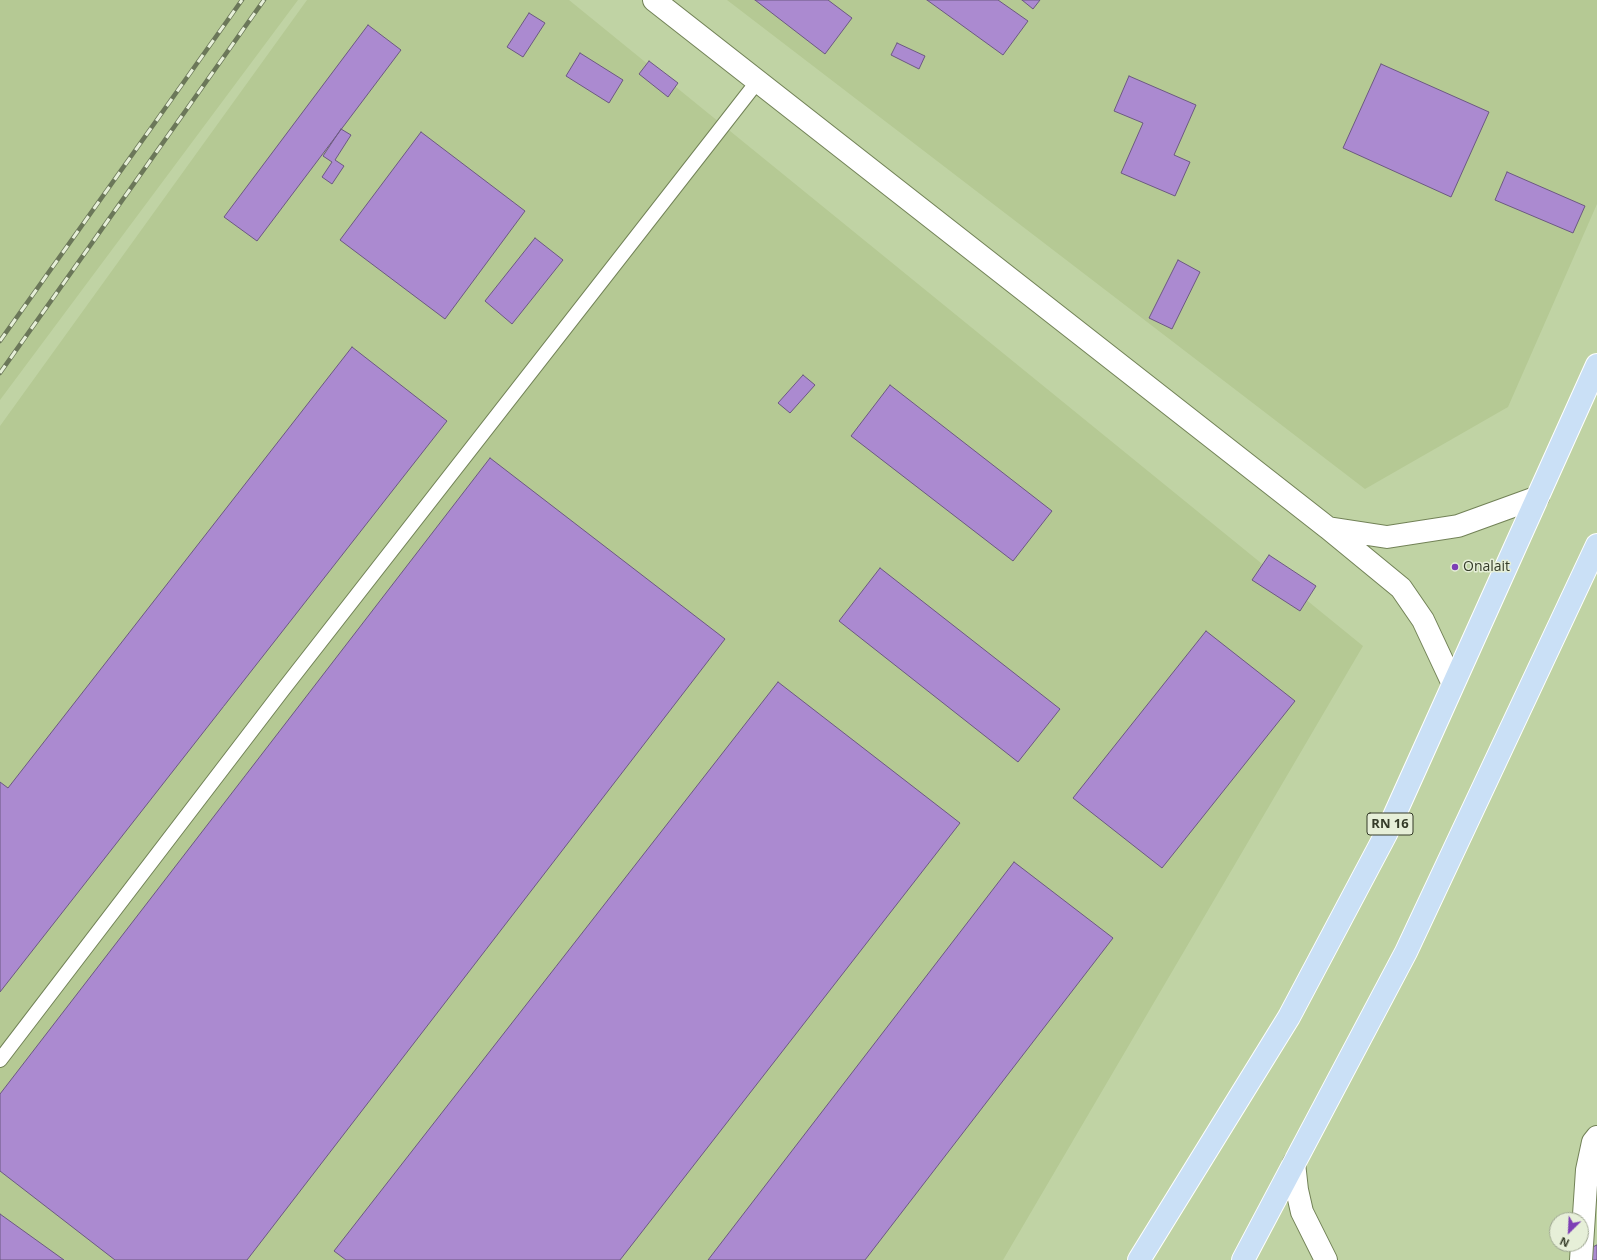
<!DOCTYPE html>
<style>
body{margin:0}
#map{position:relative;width:1597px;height:1260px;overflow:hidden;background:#c0d3a4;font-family:"Open Sans",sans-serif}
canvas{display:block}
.north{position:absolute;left:1549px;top:1212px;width:40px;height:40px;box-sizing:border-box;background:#e6efd8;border:1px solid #9fa792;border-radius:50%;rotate:204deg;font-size:11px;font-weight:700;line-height:16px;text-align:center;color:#343b28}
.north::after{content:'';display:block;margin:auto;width:14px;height:18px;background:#7d3fb5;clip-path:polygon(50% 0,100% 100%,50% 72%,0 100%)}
</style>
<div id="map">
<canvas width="1597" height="1260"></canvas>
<div class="north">N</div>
</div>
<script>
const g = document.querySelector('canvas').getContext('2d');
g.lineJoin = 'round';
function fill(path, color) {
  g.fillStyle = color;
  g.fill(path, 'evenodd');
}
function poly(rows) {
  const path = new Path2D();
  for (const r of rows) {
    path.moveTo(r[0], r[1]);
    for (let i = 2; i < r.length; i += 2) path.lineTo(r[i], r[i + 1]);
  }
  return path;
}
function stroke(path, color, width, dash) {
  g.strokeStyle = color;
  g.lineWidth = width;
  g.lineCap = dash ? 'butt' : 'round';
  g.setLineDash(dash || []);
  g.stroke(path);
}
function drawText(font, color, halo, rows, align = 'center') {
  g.font = font + ' "Open Sans",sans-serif';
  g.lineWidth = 3;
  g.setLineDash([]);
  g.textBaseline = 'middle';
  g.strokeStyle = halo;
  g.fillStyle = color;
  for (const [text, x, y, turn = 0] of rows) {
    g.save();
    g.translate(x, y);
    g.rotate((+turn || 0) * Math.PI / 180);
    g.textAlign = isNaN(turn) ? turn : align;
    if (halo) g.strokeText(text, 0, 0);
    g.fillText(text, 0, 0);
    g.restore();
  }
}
const built = poly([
 [0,0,298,0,0,400],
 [307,0,569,0,1363,646,1003,1260,0,1260,0,426],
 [727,0,1597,0,1597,204,1508,407,1365,489]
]);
const building = poly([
 [755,0,828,0,852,18,825,54,755,0],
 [927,0,998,0,1028,21,1003,55,927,0],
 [1022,0,1040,0,1033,9,1022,0],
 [529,13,545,23,523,57,507,47,529,13],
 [368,25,401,50,257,241,224,217,368,25],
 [897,43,925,56,919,69,891,55,897,43],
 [580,53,623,80,609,103,566,76,580,53],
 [649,61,678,83,668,97,639,74,649,61],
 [1381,64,1489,112,1451,197,1343,148,1381,64],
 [1129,76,1196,105,1174,155,1190,162,1175,196,1121,173,1143,123,1114,111,1129,76],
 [341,129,351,135,335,160,344,166,332,184,322,177,332,162,323,156,341,129],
 [421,132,525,211,445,319,340,240,421,132],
 [1507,172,1585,206,1573,233,1495,200,1507,172],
 [535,238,563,260,512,324,485,301,535,238],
 [1178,260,1200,272,1172,329,1149,318,1178,260],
 [352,347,447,421,0,992,0,782,8,788,352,347],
 [803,375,815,385,790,413,778,403,803,375],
 [890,385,1052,511,1013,561,851,436,890,385],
 [490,458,725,639,247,1260,115,1260,0,1171,0,1094,490,458],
 [1269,555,1316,586,1300,611,1252,580,1269,555],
 [880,568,1060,709,1018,762,839,621,880,568],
 [1206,631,1295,701,1162,868,1073,798,1206,631],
 [778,682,960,823,620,1260,346,1260,334,1251,778,682],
 [1014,862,1113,938,865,1260,708,1260,1014,862],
 [0,1214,64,1260,0,1260,0,1214],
 [1597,1245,1597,1260,1590,1260,1588,1249,1597,1245]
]);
const service = poly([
 [0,1060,282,691,757,82]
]);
const minor = poly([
 [1294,1163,1297,1190,1302,1212,1326,1260],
 [1581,1260,1587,1170,1593,1142,1597,1137]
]);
const tertiary = poly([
 [654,0,1328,528,1401,588,1423,620,1453,684],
 [1328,528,1387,537,1458,526,1538,497]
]);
const trunk = poly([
 [1139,1260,1289,1017,1386,834,1597,365],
 [1243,1260,1406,952,1597,545]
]);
const rail = poly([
 [0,341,242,0],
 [0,373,264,0]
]);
const markers = [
 [1455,567,4,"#7d3fb5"]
];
const shields = [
 [1390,824,46]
];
const shieldNames = [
 ["RN 16",1390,824]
];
const poiNames = [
 ["Onalait",1463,567]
];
fill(built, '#b5c994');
fill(building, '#ab8ad0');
stroke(building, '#6c5981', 1);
stroke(service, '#728257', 16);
stroke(minor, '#728257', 24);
stroke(tertiary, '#728257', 24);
stroke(trunk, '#fff', 24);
stroke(service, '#fff', 14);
stroke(minor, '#fff', 22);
stroke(tertiary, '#fff', 22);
stroke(trunk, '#cae0f6', 22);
stroke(rail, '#6b7759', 4.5);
stroke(rail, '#e6efd8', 3, [9]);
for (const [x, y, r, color] of markers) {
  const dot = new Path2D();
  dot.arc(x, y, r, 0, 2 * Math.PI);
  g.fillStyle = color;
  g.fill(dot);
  stroke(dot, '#e6efd8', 1.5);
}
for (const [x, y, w] of shields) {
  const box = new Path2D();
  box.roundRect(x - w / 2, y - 11, w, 22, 3);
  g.fillStyle = '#e6efd8';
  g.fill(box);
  stroke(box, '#343b28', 1);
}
drawText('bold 13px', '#343b28', null, shieldNames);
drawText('14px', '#343b28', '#e6efd8', poiNames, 'left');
</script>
